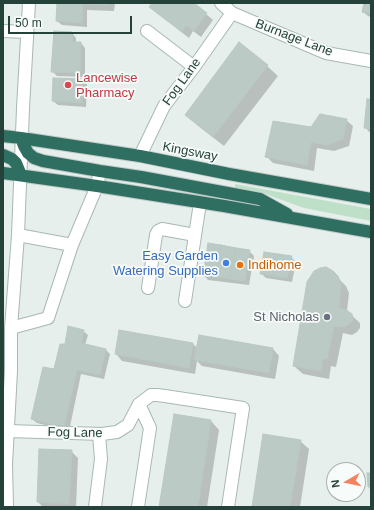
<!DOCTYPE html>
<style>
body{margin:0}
#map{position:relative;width:374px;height:510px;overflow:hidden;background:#e6efeb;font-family:Helvetica,sans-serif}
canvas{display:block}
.frame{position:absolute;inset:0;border:4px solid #24423a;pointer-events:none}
.north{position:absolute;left:326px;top:462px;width:40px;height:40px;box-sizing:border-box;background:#f7fbf9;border:1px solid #a3b1ad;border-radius:50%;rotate:261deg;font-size:11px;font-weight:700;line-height:16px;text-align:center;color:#24423a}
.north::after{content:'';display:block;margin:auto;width:14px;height:18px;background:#f4845f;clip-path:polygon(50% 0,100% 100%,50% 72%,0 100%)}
.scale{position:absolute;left:8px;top:16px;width:124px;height:18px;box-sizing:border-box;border:2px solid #24423a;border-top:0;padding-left:5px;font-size:12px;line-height:14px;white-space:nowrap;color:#24423a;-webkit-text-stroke:3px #f7fbf9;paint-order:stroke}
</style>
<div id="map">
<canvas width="374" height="510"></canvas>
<div class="frame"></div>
<div class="north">N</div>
<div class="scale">50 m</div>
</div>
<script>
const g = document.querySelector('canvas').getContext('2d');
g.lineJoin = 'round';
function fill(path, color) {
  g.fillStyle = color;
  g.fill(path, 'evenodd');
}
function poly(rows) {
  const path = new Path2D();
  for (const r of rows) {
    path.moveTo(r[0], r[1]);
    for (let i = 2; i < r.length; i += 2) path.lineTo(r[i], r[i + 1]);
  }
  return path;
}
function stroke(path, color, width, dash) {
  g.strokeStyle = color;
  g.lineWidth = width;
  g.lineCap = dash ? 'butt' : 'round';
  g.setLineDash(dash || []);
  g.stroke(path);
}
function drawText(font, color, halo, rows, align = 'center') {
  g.font = font + ' Helvetica,sans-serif';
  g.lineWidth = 3.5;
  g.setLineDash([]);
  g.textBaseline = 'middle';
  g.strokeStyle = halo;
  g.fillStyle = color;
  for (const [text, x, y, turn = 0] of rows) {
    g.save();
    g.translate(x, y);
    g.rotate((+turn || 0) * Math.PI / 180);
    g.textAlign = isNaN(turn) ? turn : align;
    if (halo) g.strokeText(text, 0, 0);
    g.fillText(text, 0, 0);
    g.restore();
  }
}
const green = poly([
 [235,184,371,209,371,221,304,208,260,192,235,188]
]);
const shadow = poly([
 [58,3,115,3,114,11,87,10,87,27,62,25,57,21],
 [153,3,192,3,206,14,213,20,201,37,193,31,189,38,157,13,150,7],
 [365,3,371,3,371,17,368,16,363,12],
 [72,33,76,38,76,43,81,43,85,48,85,77,57,76,52,71],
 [267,66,278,76,224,146,197,125,186,114],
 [83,80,87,84,86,107,58,105,53,101],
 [371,100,371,132,369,132,365,127],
 [346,120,353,126,349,146,334,151,317,148,314,171,273,163,267,157,311,128],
 [249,251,254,256,249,285,208,280,204,275],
 [291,257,296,262,292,282,266,278,261,273],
 [332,272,346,286,349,293,347,311,360,323,360,328,357,332,352,335,343,333,336,367,331,366,329,379,303,374,294,366],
 [83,331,88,335,85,345,105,349,110,354,104,379,81,374,69,431,37,423,32,419,55,371,66,345],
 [193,344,197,348,273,349,279,356,275,379,202,366,197,361,195,374,122,361,116,354],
 [175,416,211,421,219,430,207,507,160,507],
 [300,441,309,449,300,507,253,507],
 [71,451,78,458,76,507,43,507,38,502],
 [368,474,371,474,371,500]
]);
const building = poly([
 [57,3,83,4,82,23,56,21,57,3],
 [69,3,108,3,108,5,69,3],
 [152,3,194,3,207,13,194,31,186,25,182,32,149,7,152,3],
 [364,3,371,3,371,14,362,12,364,3],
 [54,31,72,32,72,42,81,42,80,73,51,72,54,31],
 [239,42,268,65,213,137,185,115,239,42],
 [53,78,83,79,82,103,52,101,53,78],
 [367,99,371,99,371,129,364,128,367,99],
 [320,114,347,119,343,139,327,145,311,142,307,165,265,157,273,121,311,127,320,114],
 [208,243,221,245,216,277,203,276,208,243],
 [221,245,236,248,230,279,216,277,221,245],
 [236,248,250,250,245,281,230,279,236,248],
 [264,252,278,254,273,276,260,274,264,252],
 [278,254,292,256,287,278,273,276,278,254],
 [326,267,333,271,338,276,341,284,339,308,348,311,352,314,353,320,349,324,344,327,334,326,327,359,323,358,321,371,293,366,307,282,314,271,320,268,326,267],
 [68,326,84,330,81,343,106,349,100,375,77,370,64,427,31,419,43,367,54,369,60,344,65,344,68,326],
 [119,330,193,343,189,368,115,354,119,330],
 [199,335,273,348,269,373,194,360,199,335],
 [174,414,211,420,198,507,159,507,174,414],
 [263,434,301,440,290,507,252,507,263,434],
 [39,449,72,450,69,504,37,502,39,449],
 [367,473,371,473,371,487,368,487,367,473]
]);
const minor = poly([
 [221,3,232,13,326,53,371,61],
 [3,31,27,32],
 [147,31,194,67],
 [140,156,164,106,194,67,232,13],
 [18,235,72,245],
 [148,288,156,235,158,231,162,229,195,235],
 [185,301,200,203],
 [11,328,48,318,72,245,97,186,100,171],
 [8,431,102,434,117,432,128,425,139,404,151,395,157,395,165,396,243,408,228,507],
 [7,507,6,464,11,371,11,328,18,235,23,108,29,3],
 [95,507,101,459,99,434],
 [138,507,150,428,139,404]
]);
const highway = poly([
 [3,136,21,138,140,156,229,174,371,199],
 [21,138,24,146,28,153,34,158,43,161,100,171,141,177,260,199,287,214],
 [3,155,12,159,16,163,21,175],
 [3,173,97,186,224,206,371,232]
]);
const markers = [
 [68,85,4,"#e0444e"],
 [226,263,4,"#3f7fe0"],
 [240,265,4,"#e8710a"],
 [327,317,4,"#6b7280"]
];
const streetNames = [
 ["Burnage Lane",294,38,21],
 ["Fog Lane",182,82,-54],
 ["Kingsway",190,152,11],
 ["Fog Lane",75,433,1]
];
const healthNames = [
 ["Lancewise",76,78],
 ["Pharmacy",76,93]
];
const shopNames = [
 ["Easy Garden",218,256],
 ["Watering Supplies",218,271]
];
const foodNames = [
 ["Indihome",248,265]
];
const worshipNames = [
 ["St Nicholas",319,317]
];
fill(green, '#bfe0c8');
fill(shadow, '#0003');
fill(building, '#bbcac4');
stroke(building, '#b8c9c2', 1);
stroke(minor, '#a8b8b2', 14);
stroke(highway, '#c2cac8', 14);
stroke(minor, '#fff', 12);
stroke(highway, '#2f6f62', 12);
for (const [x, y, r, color] of markers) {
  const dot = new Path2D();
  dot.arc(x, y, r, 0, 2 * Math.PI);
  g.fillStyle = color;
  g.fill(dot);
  stroke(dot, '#f7fbf9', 1.5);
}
drawText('13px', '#24423a', '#f7fbf9', streetNames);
drawText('13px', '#be3a42', '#f7fbf9', healthNames, 'left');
drawText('13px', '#366cbe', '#f7fbf9', shopNames, 'right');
drawText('13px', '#c56008', '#f7fbf9', foodNames, 'left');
drawText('13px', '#5b616d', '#f7fbf9', worshipNames, 'right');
</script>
